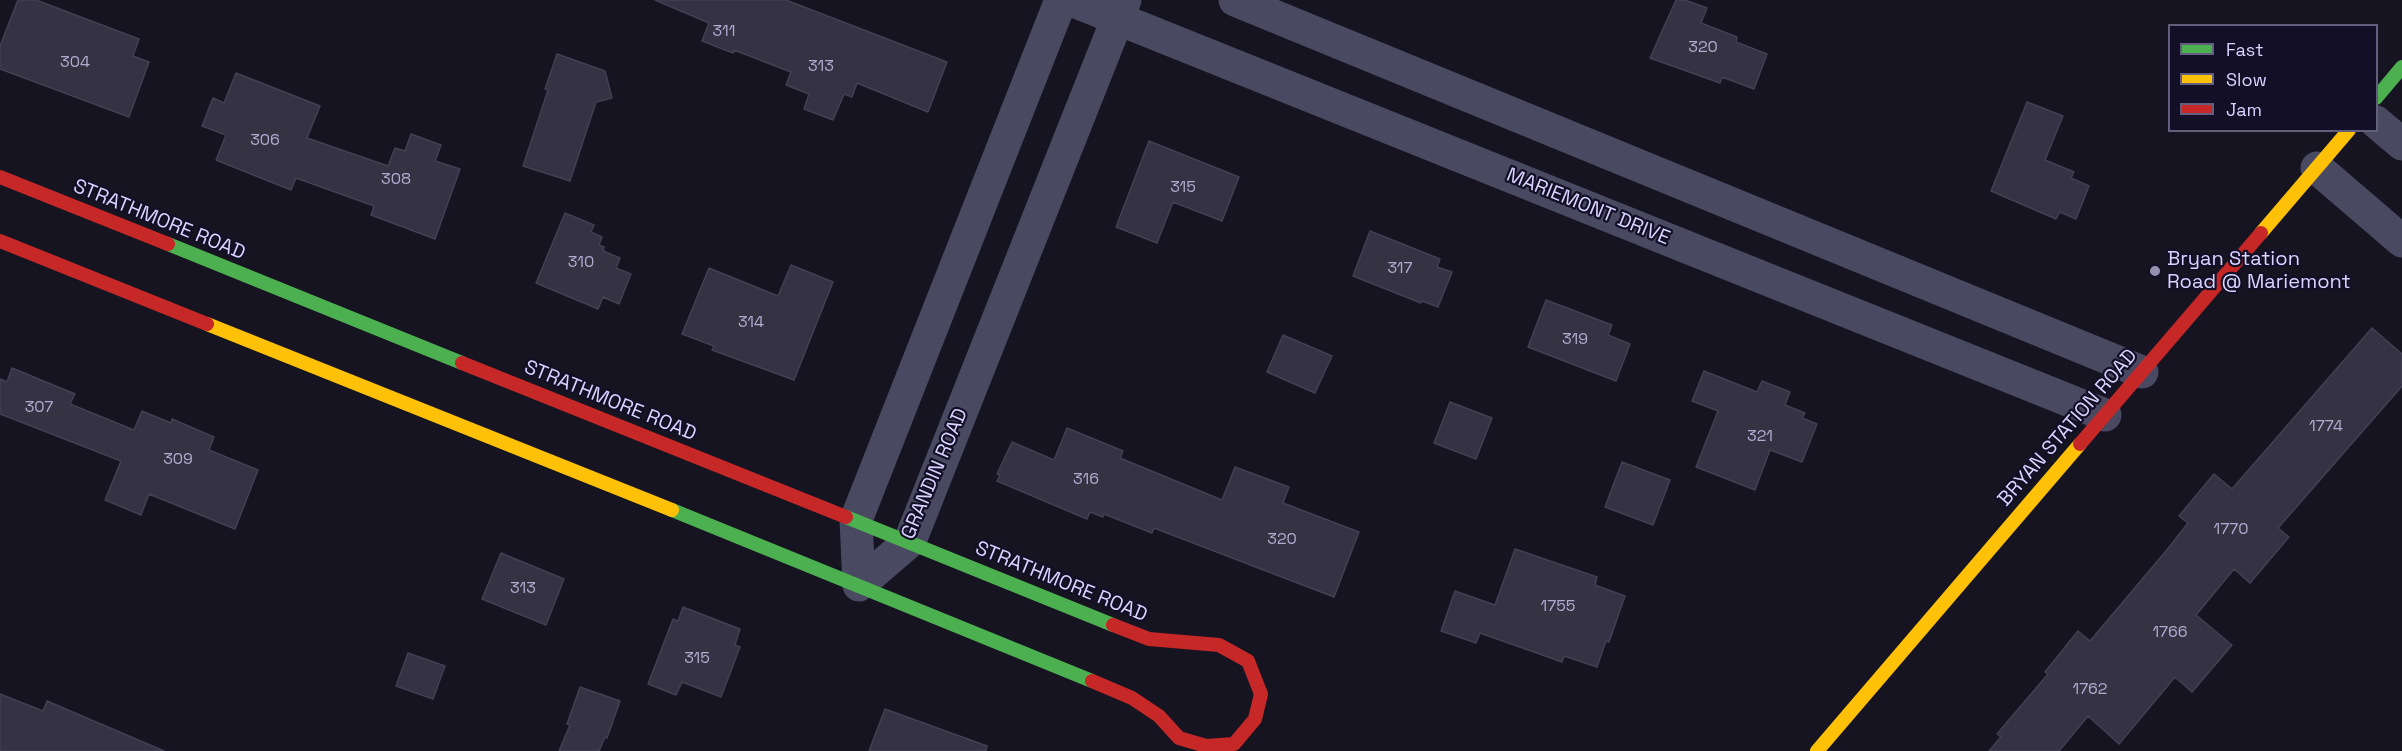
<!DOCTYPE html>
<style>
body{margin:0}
#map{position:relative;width:2402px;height:751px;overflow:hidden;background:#161421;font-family:"Space Grotesk",sans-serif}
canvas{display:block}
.legend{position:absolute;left:2168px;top:24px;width:210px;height:108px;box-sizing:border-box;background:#130f26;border:2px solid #625e7d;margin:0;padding:8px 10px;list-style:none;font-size:18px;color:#d9d4ff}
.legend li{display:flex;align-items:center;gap:12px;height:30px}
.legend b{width:30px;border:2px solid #625e7d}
</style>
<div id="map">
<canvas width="2402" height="751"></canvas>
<ul class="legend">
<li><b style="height:8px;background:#4caf50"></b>Fast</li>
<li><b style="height:8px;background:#ffc107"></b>Slow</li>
<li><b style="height:8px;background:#c62828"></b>Jam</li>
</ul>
</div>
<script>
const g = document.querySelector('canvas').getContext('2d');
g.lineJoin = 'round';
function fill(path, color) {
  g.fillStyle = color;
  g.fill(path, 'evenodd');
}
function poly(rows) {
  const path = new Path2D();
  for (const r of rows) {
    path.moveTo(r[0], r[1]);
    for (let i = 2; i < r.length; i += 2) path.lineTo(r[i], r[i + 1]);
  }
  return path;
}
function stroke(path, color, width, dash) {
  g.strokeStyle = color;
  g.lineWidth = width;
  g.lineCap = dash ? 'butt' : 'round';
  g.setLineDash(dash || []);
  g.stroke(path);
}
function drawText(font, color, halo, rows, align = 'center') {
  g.font = font + ' "Space Grotesk",sans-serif';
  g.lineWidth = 4.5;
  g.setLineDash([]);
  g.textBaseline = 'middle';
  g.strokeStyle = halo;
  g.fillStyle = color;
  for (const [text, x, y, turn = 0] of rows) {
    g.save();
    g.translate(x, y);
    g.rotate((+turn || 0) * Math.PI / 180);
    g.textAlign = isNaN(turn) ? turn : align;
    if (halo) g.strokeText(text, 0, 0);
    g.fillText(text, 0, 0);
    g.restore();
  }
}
const building = poly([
 [18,0,36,0,139,39,133,56,149,62,129,117,0,69,0,46,18,0],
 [655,0,786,0,947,62,928,112,857,83,852,97,844,94,833,120,804,109,809,94,786,85,791,72,734,50,733,53,702,41,709,23,655,0],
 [1676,0,1685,0,1707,8,1701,23,1737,37,1736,42,1767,54,1754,89,1722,77,1720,83,1650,58,1676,0],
 [557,54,605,71,612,98,596,102,570,181,523,166,548,90,545,89,557,54],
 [236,73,320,106,307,138,388,166,395,148,405,151,411,134,441,145,435,161,460,169,435,239,371,215,374,206,296,178,291,190,216,160,226,135,202,126,213,98,224,103,236,73],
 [2027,102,2063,116,2045,160,2074,172,2071,178,2089,186,2076,219,2060,212,2056,219,1991,191,2027,102],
 [1149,141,1239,177,1222,221,1173,202,1157,243,1116,227,1149,141],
 [565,213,594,225,591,232,602,237,599,245,604,247,603,251,620,258,616,268,631,274,619,304,603,297,598,309,536,283,565,213],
 [1370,231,1440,259,1437,267,1452,272,1438,307,1422,301,1421,303,1353,276,1370,231],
 [791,265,833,282,794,380,712,350,714,346,682,334,709,268,778,296,791,265],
 [1546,300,1612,325,1608,335,1630,344,1616,381,1528,347,1546,300],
 [2372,328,2402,354,2402,386,2278,528,2289,537,2250,583,2234,569,2196,615,2232,645,2192,692,2175,677,2119,744,2088,716,2059,751,1989,751,2001,737,1997,734,2048,674,2045,672,2078,631,2090,641,2166,551,2188,523,2179,516,2214,474,2232,489,2372,328],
 [1283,335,1332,356,1315,393,1267,372,1283,335],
 [12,368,75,394,70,404,134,430,142,411,171,423,172,419,214,437,209,450,258,470,235,529,149,494,141,515,105,500,121,461,0,414,0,379,7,382,12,368],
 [1704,371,1757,392,1762,381,1790,392,1785,405,1805,413,1802,418,1817,424,1802,462,1770,450,1755,490,1696,467,1718,411,1692,401,1704,371],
 [1450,402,1492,418,1476,459,1434,443,1450,402],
 [1067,428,1123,451,1120,458,1222,500,1235,467,1289,487,1283,503,1359,532,1334,597,1154,528,1152,533,1104,514,1103,517,1090,512,1087,519,997,481,1000,475,997,474,1012,442,1054,460,1067,428],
 [1622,462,1670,480,1653,525,1605,507,1622,462],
 [1515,549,1597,577,1595,585,1625,596,1609,642,1606,641,1597,667,1564,656,1562,662,1480,633,1476,643,1441,631,1455,591,1495,605,1515,549],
 [501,553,564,579,546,625,482,599,501,553],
 [683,607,740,629,735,645,740,647,721,697,682,682,676,695,648,684,673,619,678,621,683,607],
 [408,653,445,666,433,699,396,686,408,653],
 [580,687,620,701,607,738,605,737,599,751,559,751,570,725,567,724,580,687],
 [0,694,43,711,47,701,164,751,0,751,0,694],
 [885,709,987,746,986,751,869,751,885,709]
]);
const street = poly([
 [1071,0,2105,415],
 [1235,0,2142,372],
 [2376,122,2402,144],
 [2317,168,2402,241],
 [859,585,910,541,1125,0],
 [859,585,856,520,1061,0]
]);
const fast = poly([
 [2376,98,2402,67],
 [168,244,462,363],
 [672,510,1092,681],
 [846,517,1113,625]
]);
const slow = poly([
 [2261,233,2349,130],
 [207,324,672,510],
 [1817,751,2080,444]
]);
const jam = poly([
 [0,177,168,244],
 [0,241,207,324],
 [462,363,846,517],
 [2080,444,2261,233],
 [1092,681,1132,698,1159,716,1179,738,1206,746,1234,744,1255,719,1261,694,1248,661,1219,645,1149,639,1113,625]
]);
const markers = [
 [2155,271,6,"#9591b1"]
];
const numberNames = [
 ["311",724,32],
 ["320",1703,48],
 ["304",75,63],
 ["313",821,67],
 ["306",265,141],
 ["308",396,180],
 ["315",1183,188],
 ["310",581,263],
 ["317",1400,269],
 ["314",751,323],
 ["319",1575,340],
 ["307",39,408],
 ["1774",2326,427],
 ["321",1760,437],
 ["309",178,460],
 ["316",1086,480],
 ["1770",2231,530],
 ["320",1282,540],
 ["313",523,589],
 ["1755",1558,607],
 ["1766",2170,633],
 ["315",697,659],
 ["1762",2090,690]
];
const streetNames = [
 ["MARIEMONT DRIVE",1588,207,22],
 ["STRATHMORE ROAD",159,220,22],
 ["STRATHMORE ROAD",610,401,22],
 ["BRYAN STATION ROAD",2068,428,-49],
 ["GRANDIN ROAD",935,474,-67],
 ["STRATHMORE ROAD",1061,582,22]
];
const poiNames = [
 ["Bryan Station",2167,260],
 ["Road @ Mariemont",2167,283]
];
fill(building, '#343243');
stroke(building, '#433f54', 1.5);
stroke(street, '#4a4962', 33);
stroke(fast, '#4caf50', 14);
stroke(slow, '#ffc107', 14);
stroke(jam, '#c62828', 14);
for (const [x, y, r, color] of markers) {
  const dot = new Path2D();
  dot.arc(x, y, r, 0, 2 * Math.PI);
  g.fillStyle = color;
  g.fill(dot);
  stroke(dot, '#130f26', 2);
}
drawText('16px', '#b0acd0', null, numberNames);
drawText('20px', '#d9d4ff', '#130f26', streetNames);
drawText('20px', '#d9d4ff', '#130f26', poiNames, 'left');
</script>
